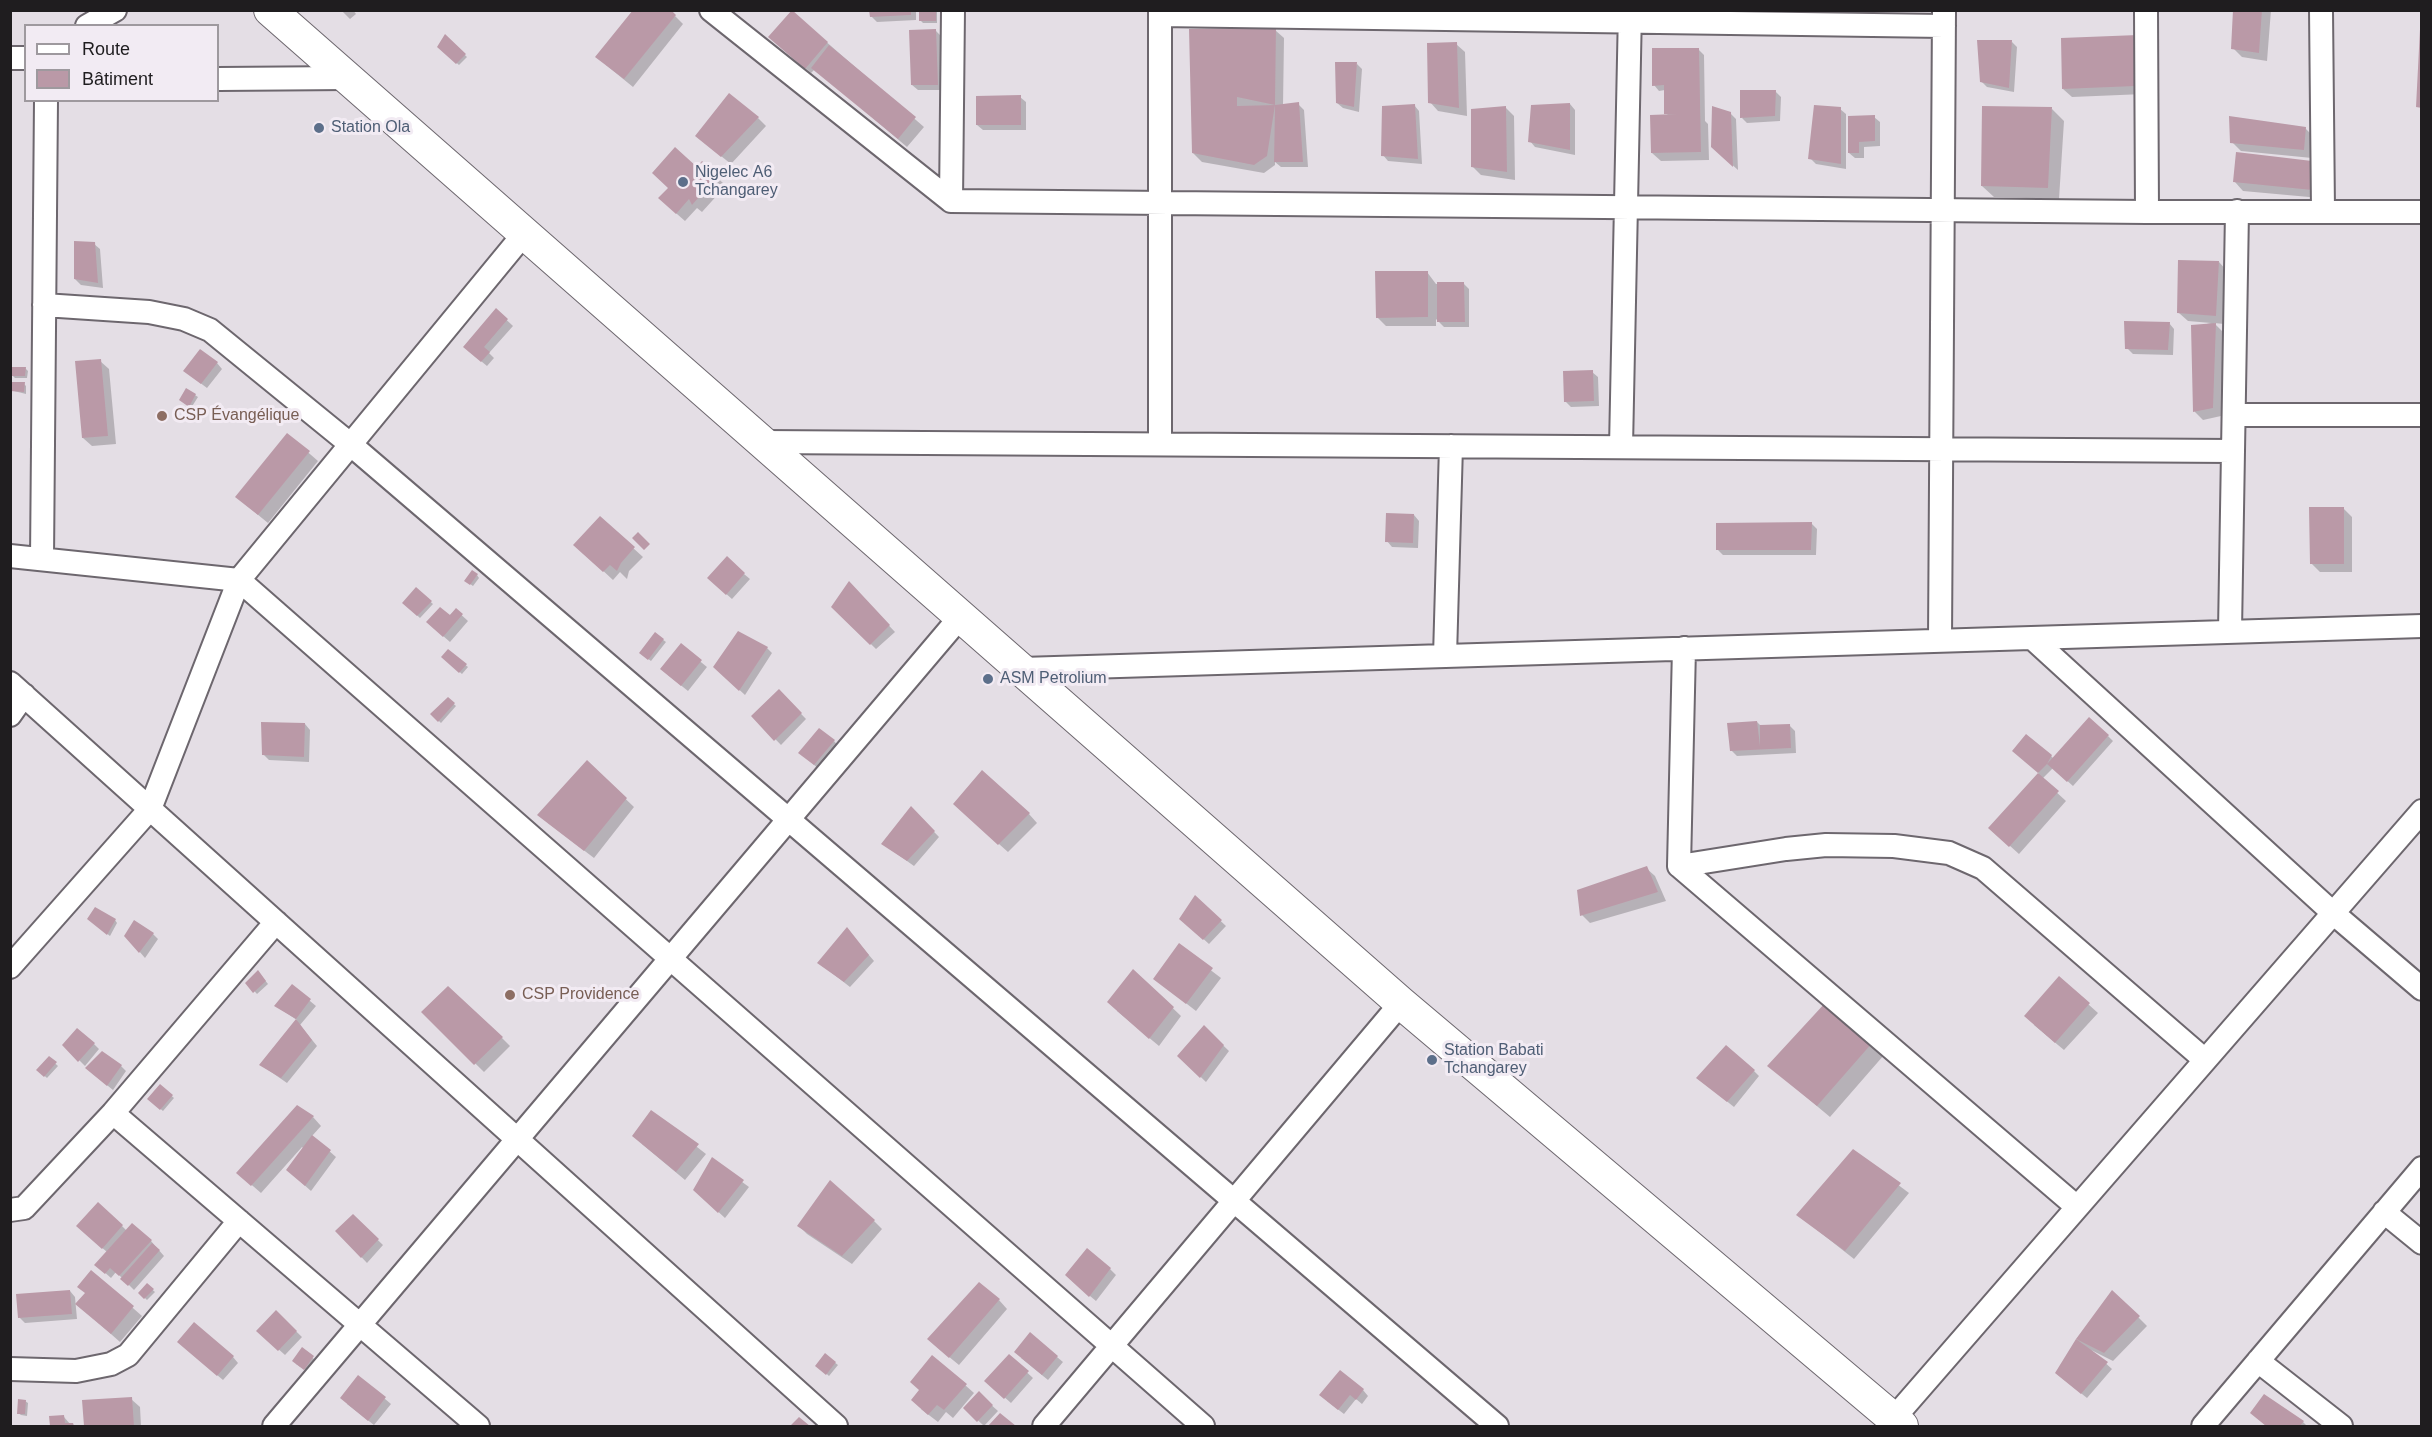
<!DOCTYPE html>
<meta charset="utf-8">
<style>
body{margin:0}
#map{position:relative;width:2432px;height:1437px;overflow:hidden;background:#e4dee5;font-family:Arial,sans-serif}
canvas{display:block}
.frame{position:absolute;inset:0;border:12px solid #1f1d1f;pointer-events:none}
.legend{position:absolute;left:24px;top:24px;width:195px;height:78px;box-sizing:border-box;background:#f2ebf3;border:2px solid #9e999e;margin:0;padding:8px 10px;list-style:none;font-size:18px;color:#1f1d1f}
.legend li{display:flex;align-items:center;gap:12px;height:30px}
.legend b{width:30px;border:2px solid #9e999e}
</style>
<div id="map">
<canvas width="2432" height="1437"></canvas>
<div class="frame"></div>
<ul class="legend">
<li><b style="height:8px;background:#fff"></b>Route</li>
<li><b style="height:16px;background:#ba99a7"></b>Bâtiment</li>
</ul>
</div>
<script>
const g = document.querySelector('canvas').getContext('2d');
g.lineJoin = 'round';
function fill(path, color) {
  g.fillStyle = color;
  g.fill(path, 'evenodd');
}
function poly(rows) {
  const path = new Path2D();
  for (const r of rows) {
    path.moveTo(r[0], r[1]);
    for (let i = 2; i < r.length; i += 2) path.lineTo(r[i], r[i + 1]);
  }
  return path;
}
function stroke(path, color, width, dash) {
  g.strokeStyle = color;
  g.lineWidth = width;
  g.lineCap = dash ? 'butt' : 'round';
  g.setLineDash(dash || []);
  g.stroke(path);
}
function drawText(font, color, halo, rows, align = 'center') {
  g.font = font + ' Arial,sans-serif';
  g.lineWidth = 6;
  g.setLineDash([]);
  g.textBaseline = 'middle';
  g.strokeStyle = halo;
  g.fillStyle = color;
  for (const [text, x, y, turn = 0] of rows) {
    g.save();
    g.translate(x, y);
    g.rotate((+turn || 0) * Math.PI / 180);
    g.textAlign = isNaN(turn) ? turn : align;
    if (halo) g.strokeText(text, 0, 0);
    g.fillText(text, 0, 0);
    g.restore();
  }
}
const shadow = poly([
 [341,10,353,10,356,14,350,19],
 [871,10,916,10,916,20,877,22,871,16],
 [921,10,937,10,937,23,923,23,921,21],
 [2235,10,2271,10,2267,61,2242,57,2233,48],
 [792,12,924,127,907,147,815,69,811,73,776,42],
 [675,16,683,24,633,87,606,65],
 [1275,30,1284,38,1283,106,1298,104,1304,110,1308,167,1281,167,1275,162,1275,165,1264,173,1202,162,1193,153],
 [936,31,941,36,943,90,918,90,912,85],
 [446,37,467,57,459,65,439,47],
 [2012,42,2017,47,2014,92,1987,87,1981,81],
 [1456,44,1465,52,1467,116,1438,111,1430,102],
 [2146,45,2144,94,2072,97,2063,89],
 [1698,49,1704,55,1705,121,1708,124,1709,160,1661,161,1652,153,1669,116,1666,113,1665,90,1659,91,1654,85],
 [1357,64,1362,69,1359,112,1343,108,1337,103],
 [1775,91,1781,97,1780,121,1747,123,1742,118],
 [1020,97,1026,102,1026,130,983,130,977,125],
 [1570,104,1575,110,1575,155,1535,147,1530,141],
 [1414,105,1419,111,1422,164,1388,161,1383,155],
 [1506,108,1514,116,1515,180,1481,175,1472,166],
 [1840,109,1846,114,1846,169,1816,164,1810,158],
 [2052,109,2064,121,2059,199,1994,197,1982,186],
 [1730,113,1736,119,1738,170,1718,152],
 [1874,117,1880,122,1880,146,1864,147,1864,158,1855,158,1849,153],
 [758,118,766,126,731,164,706,144],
 [2305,128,2314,137,2312,158,2241,151,2232,142],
 [2311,162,2320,198,2243,191,2235,182],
 [702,164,723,183,718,188,721,191,702,212,697,208,685,221,669,207],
 [94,244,100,249,103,288,81,285,75,279],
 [2219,262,2227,271,2224,324,2214,323,2224,333,2221,416,2203,420,2195,412,2193,327,2211,323,2188,321,2179,313],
 [1427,272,1436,284,1464,284,1469,289,1469,327,1444,327,1436,319,1436,326,1386,326,1377,317],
 [496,310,513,326,489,353,494,358,487,366,470,352],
 [2169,323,2174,329,2173,355,2133,354,2127,348],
 [100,361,109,369,116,444,92,446,83,438],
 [217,363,222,369,207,388,191,376],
 [25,368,28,371,27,378,15,378,12,375],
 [1592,372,1598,377,1599,406,1571,407,1565,401],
 [24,384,26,386,26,394,10,390],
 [187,390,198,397,191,408,183,402],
 [288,435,318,461,268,523,246,505],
 [2343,508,2352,517,2352,572,2320,572,2311,563],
 [1414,515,1419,521,1418,548,1392,547,1387,541],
 [600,518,643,557,629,571,627,579,620,572,613,580,584,553],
 [1811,523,1817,529,1816,555,1723,555,1718,550],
 [744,574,750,579,732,599,715,584],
 [477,575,479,578,473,586,466,581],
 [849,583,895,632,876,649,833,607],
 [416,589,433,604,420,618,404,603],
 [456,610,468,621,450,642,434,628],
 [655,634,666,642,651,661,643,655],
 [681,646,707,667,688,691,668,675],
 [767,648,772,653,745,695,720,672],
 [448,651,468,667,462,674,443,657],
 [779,691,806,719,781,745,753,716],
 [448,699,456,706,441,723,432,714],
 [1757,722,1761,726,1789,725,1795,731,1796,753,1737,756,1731,750],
 [305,724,310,730,309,762,269,760,263,754],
 [2108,736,2113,741,2073,786,2053,768,2042,779,2066,801,2019,854,1990,828,2039,773,2019,756,2051,756,2054,759],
 [834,741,839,747,820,770,806,758],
 [587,762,634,807,594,858,548,823],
 [911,808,939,837,914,866,883,844],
 [964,813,1029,814,1037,823,1008,852],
 [1646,868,1655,876,1666,901,1590,923,1582,915],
 [1195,897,1226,926,1209,944,1187,924],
 [115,920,117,923,110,936,91,921],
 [153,934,158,939,145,958,126,936],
 [852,935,874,961,850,987,819,963],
 [1179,946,1221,978,1196,1011,1155,979],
 [1134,971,1181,1016,1159,1046,1117,1011],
 [260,974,268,984,257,994,247,983],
 [2059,978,2098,1013,2064,1050,2034,1025],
 [292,986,316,1006,300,1025,317,1046,287,1083,261,1065,297,1020,276,1006],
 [1826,1004,1884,1055,1830,1117,1769,1066],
 [423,1012,502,1038,510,1046,484,1072],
 [1204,1027,1229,1051,1206,1082,1179,1056],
 [94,1044,99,1049,85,1066,64,1045],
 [49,1058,58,1066,47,1078,38,1070],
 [121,1066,126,1071,113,1090,92,1073],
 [1754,1071,1759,1076,1734,1107,1704,1083],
 [160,1086,174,1098,163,1111,149,1099],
 [652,1112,706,1154,685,1180,642,1144],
 [313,1117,321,1126,312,1136,336,1157,311,1191,293,1175,304,1149,302,1147,261,1193,238,1173],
 [1853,1151,1909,1193,1854,1259,1798,1215],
 [712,1160,749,1187,725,1218,700,1195],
 [353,1216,383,1245,367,1263,337,1231],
 [874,1221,882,1229,852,1264,807,1234,799,1226],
 [122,1226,127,1231,151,1241,164,1256,134,1290,116,1272,111,1278,102,1270,107,1252,84,1232],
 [1110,1269,1116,1275,1096,1301,1072,1281],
 [92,1272,142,1316,120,1342,77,1304,86,1294],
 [147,1285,155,1292,147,1300,140,1293],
 [70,1291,75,1297,77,1319,25,1323,19,1317],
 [2113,1292,2147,1326,2113,1361,2091,1350,2112,1369,2087,1398,2062,1378,2077,1340],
 [999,1300,1007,1309,959,1365,937,1347],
 [276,1312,302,1337,285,1355,258,1331],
 [184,1347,233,1357,238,1363,223,1380],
 [303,1349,315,1360,307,1371,296,1364],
 [825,1355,838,1365,829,1376,817,1365],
 [1009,1356,1033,1378,1011,1403,992,1386],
 [1057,1357,1063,1362,1048,1380,1021,1358],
 [359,1377,391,1404,374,1425,347,1404],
 [965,1385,974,1393,953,1418,946,1412,938,1422,921,1409],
 [1363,1390,1368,1396,1362,1404,1356,1399,1344,1414,1327,1401],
 [979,1394,998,1411,984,1426,965,1408],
 [131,1399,140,1407,141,1426,85,1426,84,1401],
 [25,1401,28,1403,27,1416,21,1415,18,1413],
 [51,1417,64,1417,70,1424,75,1426,51,1426],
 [2257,1418,2303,1422,2307,1426,2267,1426]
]);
const building = poly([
 [633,10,671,10,676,15,624,79,595,57],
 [792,10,828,42,805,69,768,37],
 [869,10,911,10,911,15,870,17],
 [919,10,936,10,936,21,919,21],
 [2233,10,2262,10,2259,53,2231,49],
 [1276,28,1275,105,1237,97,1237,106,1275,105,1267,156,1254,165,1192,153,1189,29],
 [936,29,938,85,911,85,909,30],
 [2420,29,2422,29,2422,108,2416,107],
 [445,34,466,54,456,64,437,47],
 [2138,35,2136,86,2062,89,2061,38],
 [1977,40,2012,40,2009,88,1980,82],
 [1457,42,1459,108,1428,103,1427,43],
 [829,45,916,117,898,139,811,68],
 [1652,48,1699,48,1701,152,1651,153,1650,115,1676,114,1664,114,1664,85,1652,86],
 [1335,62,1357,62,1354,107,1336,103],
 [1740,90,1776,90,1775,116,1740,118],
 [729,93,759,117,721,157,695,136],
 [1021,95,1021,125,976,125,976,96],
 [1299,102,1303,162,1274,162,1275,105],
 [1570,103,1570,150,1528,142,1531,105],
 [1415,104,1418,159,1381,156,1382,106],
 [1814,105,1841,107,1841,164,1808,159],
 [1506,106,1507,172,1471,167,1471,109],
 [1712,106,1731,112,1733,167,1711,147],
 [1982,106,2052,107,2048,188,1981,186],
 [1875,115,1875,141,1859,142,1859,153,1848,153,1848,116],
 [2229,116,2306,127,2304,150,2230,143],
 [675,147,697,167,702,161,715,173,710,179,713,181,692,205,689,199,676,214,658,198,668,188,652,173],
 [2236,152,2312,161,2312,190,2233,182],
 [74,241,95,242,98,283,74,279],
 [2178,260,2219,261,2216,316,2177,313],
 [1375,271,1428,271,1428,317,1376,318],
 [1437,282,1464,282,1465,322,1437,322],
 [496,308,508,319,484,347,490,352,481,362,463,347],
 [2124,321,2170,322,2168,350,2125,349],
 [2216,323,2213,408,2193,412,2191,325],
 [200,349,218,362,201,384,183,371],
 [101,359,108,436,82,438,75,361],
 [11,367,26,367,25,376,11,376],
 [1593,370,1594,401,1564,402,1563,371],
 [10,382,25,382,24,392,10,391],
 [186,388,196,394,189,407,179,400],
 [287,433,310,451,258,515,235,497],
 [2309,507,2344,507,2344,564,2310,564],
 [1386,513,1414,514,1413,543,1385,542],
 [600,516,635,547,621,563,617,571,610,565,603,572,573,545],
 [1812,522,1811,550,1716,550,1716,523],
 [638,532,650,544,644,550,632,538],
 [727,556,745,573,726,595,707,578],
 [472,570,478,574,470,585,464,581],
 [849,581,890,625,870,645,831,607],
 [416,587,432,601,417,616,402,603],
 [440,607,450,615,456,608,463,614,443,637,426,622],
 [738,631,768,647,739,691,713,667],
 [655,632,664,639,648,660,639,653],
 [681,643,702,660,681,686,660,669],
 [448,649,467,664,459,673,441,657],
 [779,689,802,713,774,741,751,716],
 [448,697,455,703,438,722,430,714],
 [2089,717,2109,735,2067,782,2047,764,2038,773,2012,751,2026,734,2052,755,2047,764],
 [1757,721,1760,746,1760,725,1790,724,1791,748,1730,751,1727,723],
 [261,722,305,723,304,757,262,755],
 [819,728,835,740,814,765,798,753],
 [587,760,627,798,584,851,537,815],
 [982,770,1030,813,998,845,953,804],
 [2038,773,2059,791,2009,847,1988,828],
 [911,806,935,831,907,861,881,844],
 [1647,866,1658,892,1580,916,1577,890],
 [1195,895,1222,920,1203,940,1179,919],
 [95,907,116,919,107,935,87,919],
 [134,920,154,933,139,953,124,936],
 [847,927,869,955,844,982,817,963],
 [1179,943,1213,968,1186,1004,1153,979],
 [1133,969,1174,1007,1149,1039,1107,1002],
 [258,970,266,981,253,993,245,983],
 [2059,976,2090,1003,2055,1043,2024,1016],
 [292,984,311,999,296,1019,274,1006],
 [448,986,503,1037,474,1065,421,1012],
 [1826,1002,1873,1042,1817,1106,1767,1066],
 [296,1019,312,1040,281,1078,259,1065],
 [1204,1025,1224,1045,1200,1078,1177,1056],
 [77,1028,95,1043,78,1062,62,1045],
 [1726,1045,1755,1070,1727,1102,1696,1078],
 [102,1051,122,1065,107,1086,85,1068],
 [49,1056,57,1062,44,1077,36,1070],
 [160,1084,173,1095,160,1110,147,1099],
 [297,1105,314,1116,251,1186,236,1173],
 [651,1110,699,1144,676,1172,632,1136],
 [312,1135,331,1150,305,1186,286,1170],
 [1853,1149,1901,1183,1845,1251,1796,1215],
 [712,1157,744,1180,718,1213,693,1190],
 [830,1180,875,1220,842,1256,797,1226],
 [98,1202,123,1225,102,1249,76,1226],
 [353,1214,379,1239,361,1258,335,1231],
 [132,1223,152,1240,119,1276,110,1268,105,1274,94,1265],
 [152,1243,160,1250,128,1286,120,1279],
 [1087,1248,1111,1268,1089,1297,1065,1275],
 [91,1270,134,1306,111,1334,75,1304,85,1293,77,1287],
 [979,1282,1000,1299,949,1358,927,1339],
 [147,1283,154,1289,144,1299,138,1293],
 [70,1290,72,1314,18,1318,16,1294],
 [2112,1290,2140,1316,2104,1353,2076,1339],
 [276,1310,297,1331,278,1351,256,1331],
 [194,1322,234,1356,217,1376,177,1342],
 [1030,1332,1058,1356,1042,1375,1014,1352],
 [2076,1339,2108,1362,2081,1394,2055,1373],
 [302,1347,314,1356,304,1370,292,1361],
 [825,1353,836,1362,826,1375,815,1366],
 [1009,1354,1029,1371,1004,1399,984,1381],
 [932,1355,967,1384,944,1410,937,1405,928,1415,911,1400,919,1390,910,1382],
 [1340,1370,1364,1389,1356,1400,1350,1395,1338,1410,1319,1395],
 [358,1375,386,1397,368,1421,340,1398],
 [979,1391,993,1405,977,1422,963,1408],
 [2264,1394,2304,1421,2300,1426,2266,1426,2250,1413],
 [132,1397,134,1426,84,1426,82,1400],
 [18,1399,26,1400,25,1414,17,1414],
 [1000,1413,1016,1426,988,1426],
 [64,1415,65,1423,73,1423,74,1426,50,1426,49,1416],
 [799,1417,810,1426,790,1426]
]);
const minor = poly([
 [711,10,951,201,2147,212,2422,212],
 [1160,10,1160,444],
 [2146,10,2147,212],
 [2321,10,2323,211],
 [1160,15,1944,26],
 [87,26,115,10],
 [10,58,26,58],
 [218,79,348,78],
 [951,201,953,10],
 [44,305,149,312,184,319,210,330,350,444,1497,1426],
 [2234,415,2422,415],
 [761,442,2233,451],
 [1621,447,1630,10],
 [10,556,239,580,1203,1426],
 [42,559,46,100],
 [2230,631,2237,211],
 [2032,638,2333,913,2422,989],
 [1940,640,1944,12],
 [1684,648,1679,866,2077,1207],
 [1445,656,1451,446],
 [1022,669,2422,626],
 [10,683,836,1426],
 [10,715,24,695],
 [1679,866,1786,849,1826,845,1894,846,1949,853,1983,868,2205,1060],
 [10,967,150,809,239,580,523,235],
 [113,1113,478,1426],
 [10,1210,24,1208,113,1113,276,922],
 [2384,1212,2422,1243],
 [2258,1361,2341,1426],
 [10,1369,76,1371,111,1364,128,1355,239,1221],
 [274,1426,961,616],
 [1044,1426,1401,1003],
 [1887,1426,2422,811],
 [2203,1426,2422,1168]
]);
const secondary = poly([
 [270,10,1401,1003,1902,1426]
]);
const markers = [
 [319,128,6,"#5c6f8a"],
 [683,182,6,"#5c6f8a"],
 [162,416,6,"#8d6e63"],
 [988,679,6,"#5c6f8a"],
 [510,995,6,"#8d6e63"],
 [1432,1060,6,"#5c6f8a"]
];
const serviceNames = [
 ["Station Ola",331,128],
 ["Nigelec A6",695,173],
 ["Tchangarey",695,191],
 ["ASM Petrolium",1000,679],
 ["Station Babati",1444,1051],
 ["Tchangarey",1444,1069]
];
const educationNames = [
 ["CSP Évangélique",174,416],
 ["CSP Providence",522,995]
];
fill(shadow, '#0003');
fill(building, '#ba99a7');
stroke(minor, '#6d676e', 26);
stroke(secondary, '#6d676e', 34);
stroke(minor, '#fff', 22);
stroke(secondary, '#fff', 32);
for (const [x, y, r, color] of markers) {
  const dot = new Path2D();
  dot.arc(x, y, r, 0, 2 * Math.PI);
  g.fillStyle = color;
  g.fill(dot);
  stroke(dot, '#f2ebf3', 2);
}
drawText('16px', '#4e5e75', '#f2ebf3', serviceNames, 'left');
drawText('16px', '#785e54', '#f2ebf3', educationNames, 'left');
</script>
